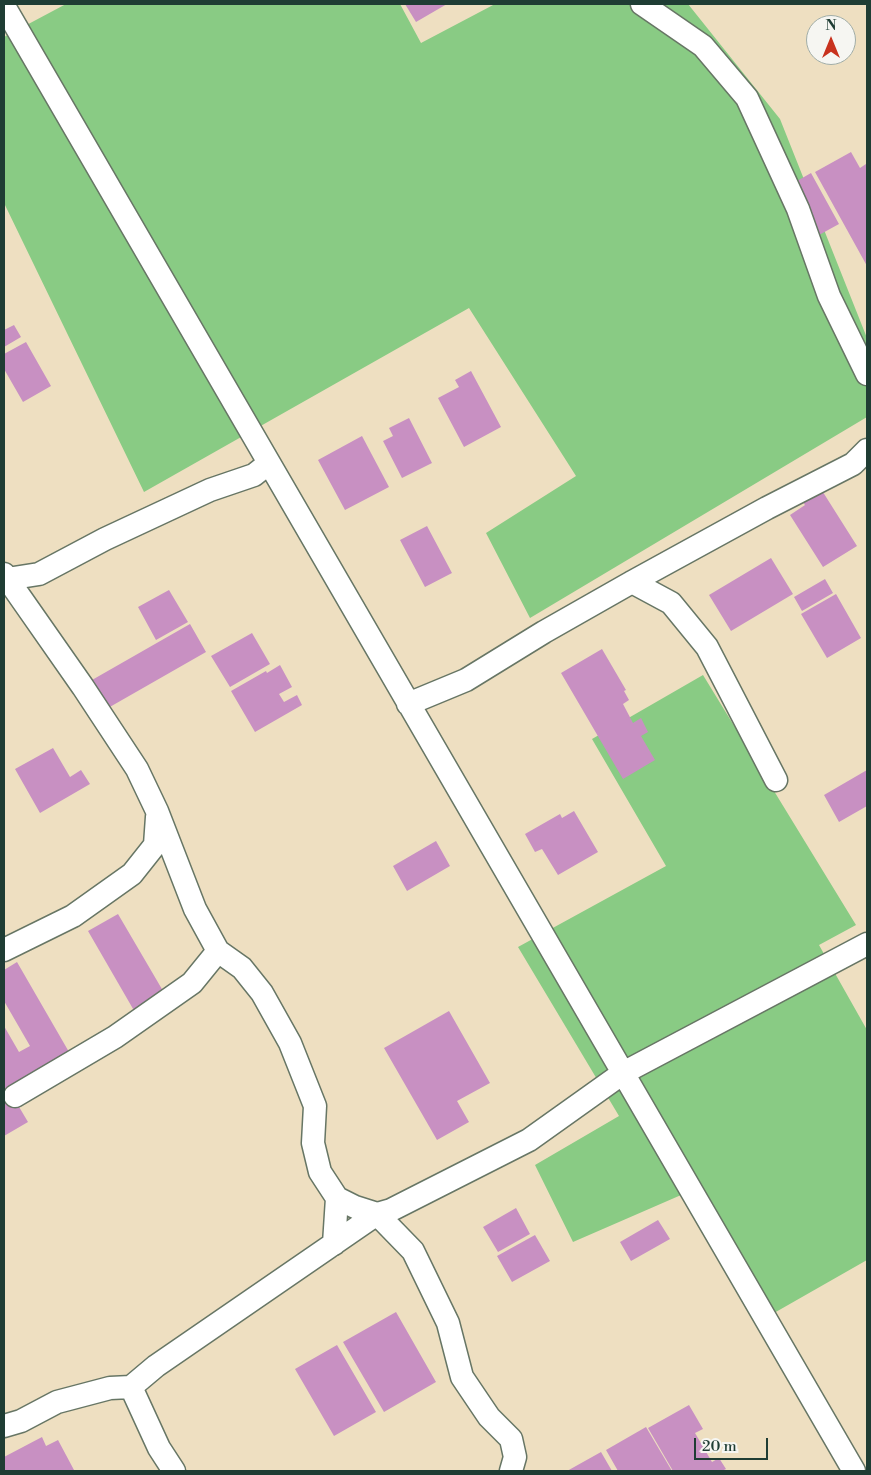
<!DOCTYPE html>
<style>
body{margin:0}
#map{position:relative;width:871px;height:1475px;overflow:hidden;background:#eedfc1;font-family:"Libre Bodoni",serif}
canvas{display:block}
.frame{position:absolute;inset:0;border:5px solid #1f3d34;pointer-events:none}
.north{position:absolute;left:806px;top:15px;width:50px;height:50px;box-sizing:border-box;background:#f6f6f2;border:1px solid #a0aca6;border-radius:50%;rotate:0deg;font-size:14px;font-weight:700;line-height:20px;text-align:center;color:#1f3d34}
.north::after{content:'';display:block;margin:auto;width:18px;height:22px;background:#c8321e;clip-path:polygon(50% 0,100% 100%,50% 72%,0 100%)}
.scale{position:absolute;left:694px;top:1438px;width:74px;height:22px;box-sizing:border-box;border:2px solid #1f3d34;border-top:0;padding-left:6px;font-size:15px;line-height:18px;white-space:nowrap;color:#1f3d34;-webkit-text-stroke:4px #f6f6f2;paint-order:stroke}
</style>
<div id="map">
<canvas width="871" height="1475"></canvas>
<div class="frame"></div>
<div class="north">N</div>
<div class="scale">20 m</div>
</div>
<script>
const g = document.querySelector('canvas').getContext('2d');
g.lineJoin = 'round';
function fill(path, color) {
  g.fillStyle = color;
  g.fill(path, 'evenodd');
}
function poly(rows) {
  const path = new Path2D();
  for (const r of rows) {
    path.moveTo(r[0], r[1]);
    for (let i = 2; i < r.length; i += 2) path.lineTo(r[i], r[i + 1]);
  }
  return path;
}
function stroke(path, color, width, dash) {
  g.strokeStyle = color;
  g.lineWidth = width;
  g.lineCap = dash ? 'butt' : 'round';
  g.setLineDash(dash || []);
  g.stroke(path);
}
const green = poly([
 [66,4,400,4,421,43,495,4,688,4,780,119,867,338,867,417,530,618,486,533,576,476,469,308,144,492,4,203,4,37],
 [703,675,856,925,819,945,867,1030,867,1260,760,1321,688,1192,573,1242,535,1165,619,1116,518,947,666,866,592,739]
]);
const building = poly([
 [405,4,447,4,416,22],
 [851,152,860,168,866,164,867,166,867,266,815,172],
 [811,173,839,224,819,235,790,185],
 [14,325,21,337,4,347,4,330],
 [26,342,51,386,23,402,4,369,4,354],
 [471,371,501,427,464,447,438,398,459,387,455,380],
 [409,418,432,463,402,478,383,441,393,436,389,428],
 [362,436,389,487,345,510,318,460],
 [821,489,857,546,823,567,790,515,805,505,802,501],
 [427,526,452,573,425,587,400,540],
 [771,558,793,594,731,631,709,595],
 [825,579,833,593,802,611,794,597],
 [169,590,188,622,156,640,138,607],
 [836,594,861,638,827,658,801,614],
 [190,624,206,652,108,708,92,680],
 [252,633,270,664,230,687,211,656],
 [602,649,626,690,624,691,629,700,623,704,633,723,641,718,648,732,641,736,655,760,623,779,561,673],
 [280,665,292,687,279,694,284,702,297,695,302,705,255,732,231,691,266,671,267,673],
 [53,748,70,777,81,770,90,784,40,813,15,769],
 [867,770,867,806,839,822,824,795],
 [574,811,598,852,558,875,542,849,535,852,525,834,560,814,562,818],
 [436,841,450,866,407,891,393,866],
 [118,914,166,996,136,1014,88,931],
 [17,962,69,1052,4,1089,4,1026,19,1052,30,1046,4,1001,4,970],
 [449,1011,490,1083,457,1101,469,1122,437,1140,384,1048],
 [9,1090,28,1122,4,1136,4,1093],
 [516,1208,530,1234,498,1252,483,1227],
 [658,1220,670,1239,631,1261,620,1242],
 [535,1235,550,1261,512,1282,497,1256],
 [396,1312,436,1382,384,1412,343,1342],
 [337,1345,376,1412,334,1436,295,1369],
 [689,1405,703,1429,695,1433,712,1462,719,1458,726,1469,722,1471,673,1471,648,1428],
 [646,1427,672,1471,618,1471,606,1450],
 [42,1437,46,1446,58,1440,74,1470,71,1471,4,1471,4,1457],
 [601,1452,612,1471,567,1471]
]);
const minor = poly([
 [642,4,703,46,747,98,798,209,829,296,867,374],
 [4,6,854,1471],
 [4,574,83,687,137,769,157,811,195,909,218,951,242,968,262,993,290,1043,315,1106,313,1143,320,1172,337,1198,355,1207,377,1214,413,1251,448,1323,462,1377,489,1417,511,1439,515,1457,511,1471],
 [632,582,671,603,707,647,776,780],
 [4,583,7,579,39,574,105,539,210,490,254,475,269,463],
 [408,704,466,680,544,632,632,582,767,508,853,464,867,450],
 [4,950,73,916,132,874,155,845,157,817],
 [15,1096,115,1037,192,983,218,951],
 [334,1244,337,1198],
 [131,1387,159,1448,174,1471],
 [4,1426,21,1421,57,1402,110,1388,131,1387,156,1366,377,1214,391,1210,529,1140,623,1073,867,944]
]);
fill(green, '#89cb84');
fill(building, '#c890c2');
stroke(minor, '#677665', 25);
stroke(minor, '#fff', 22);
</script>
